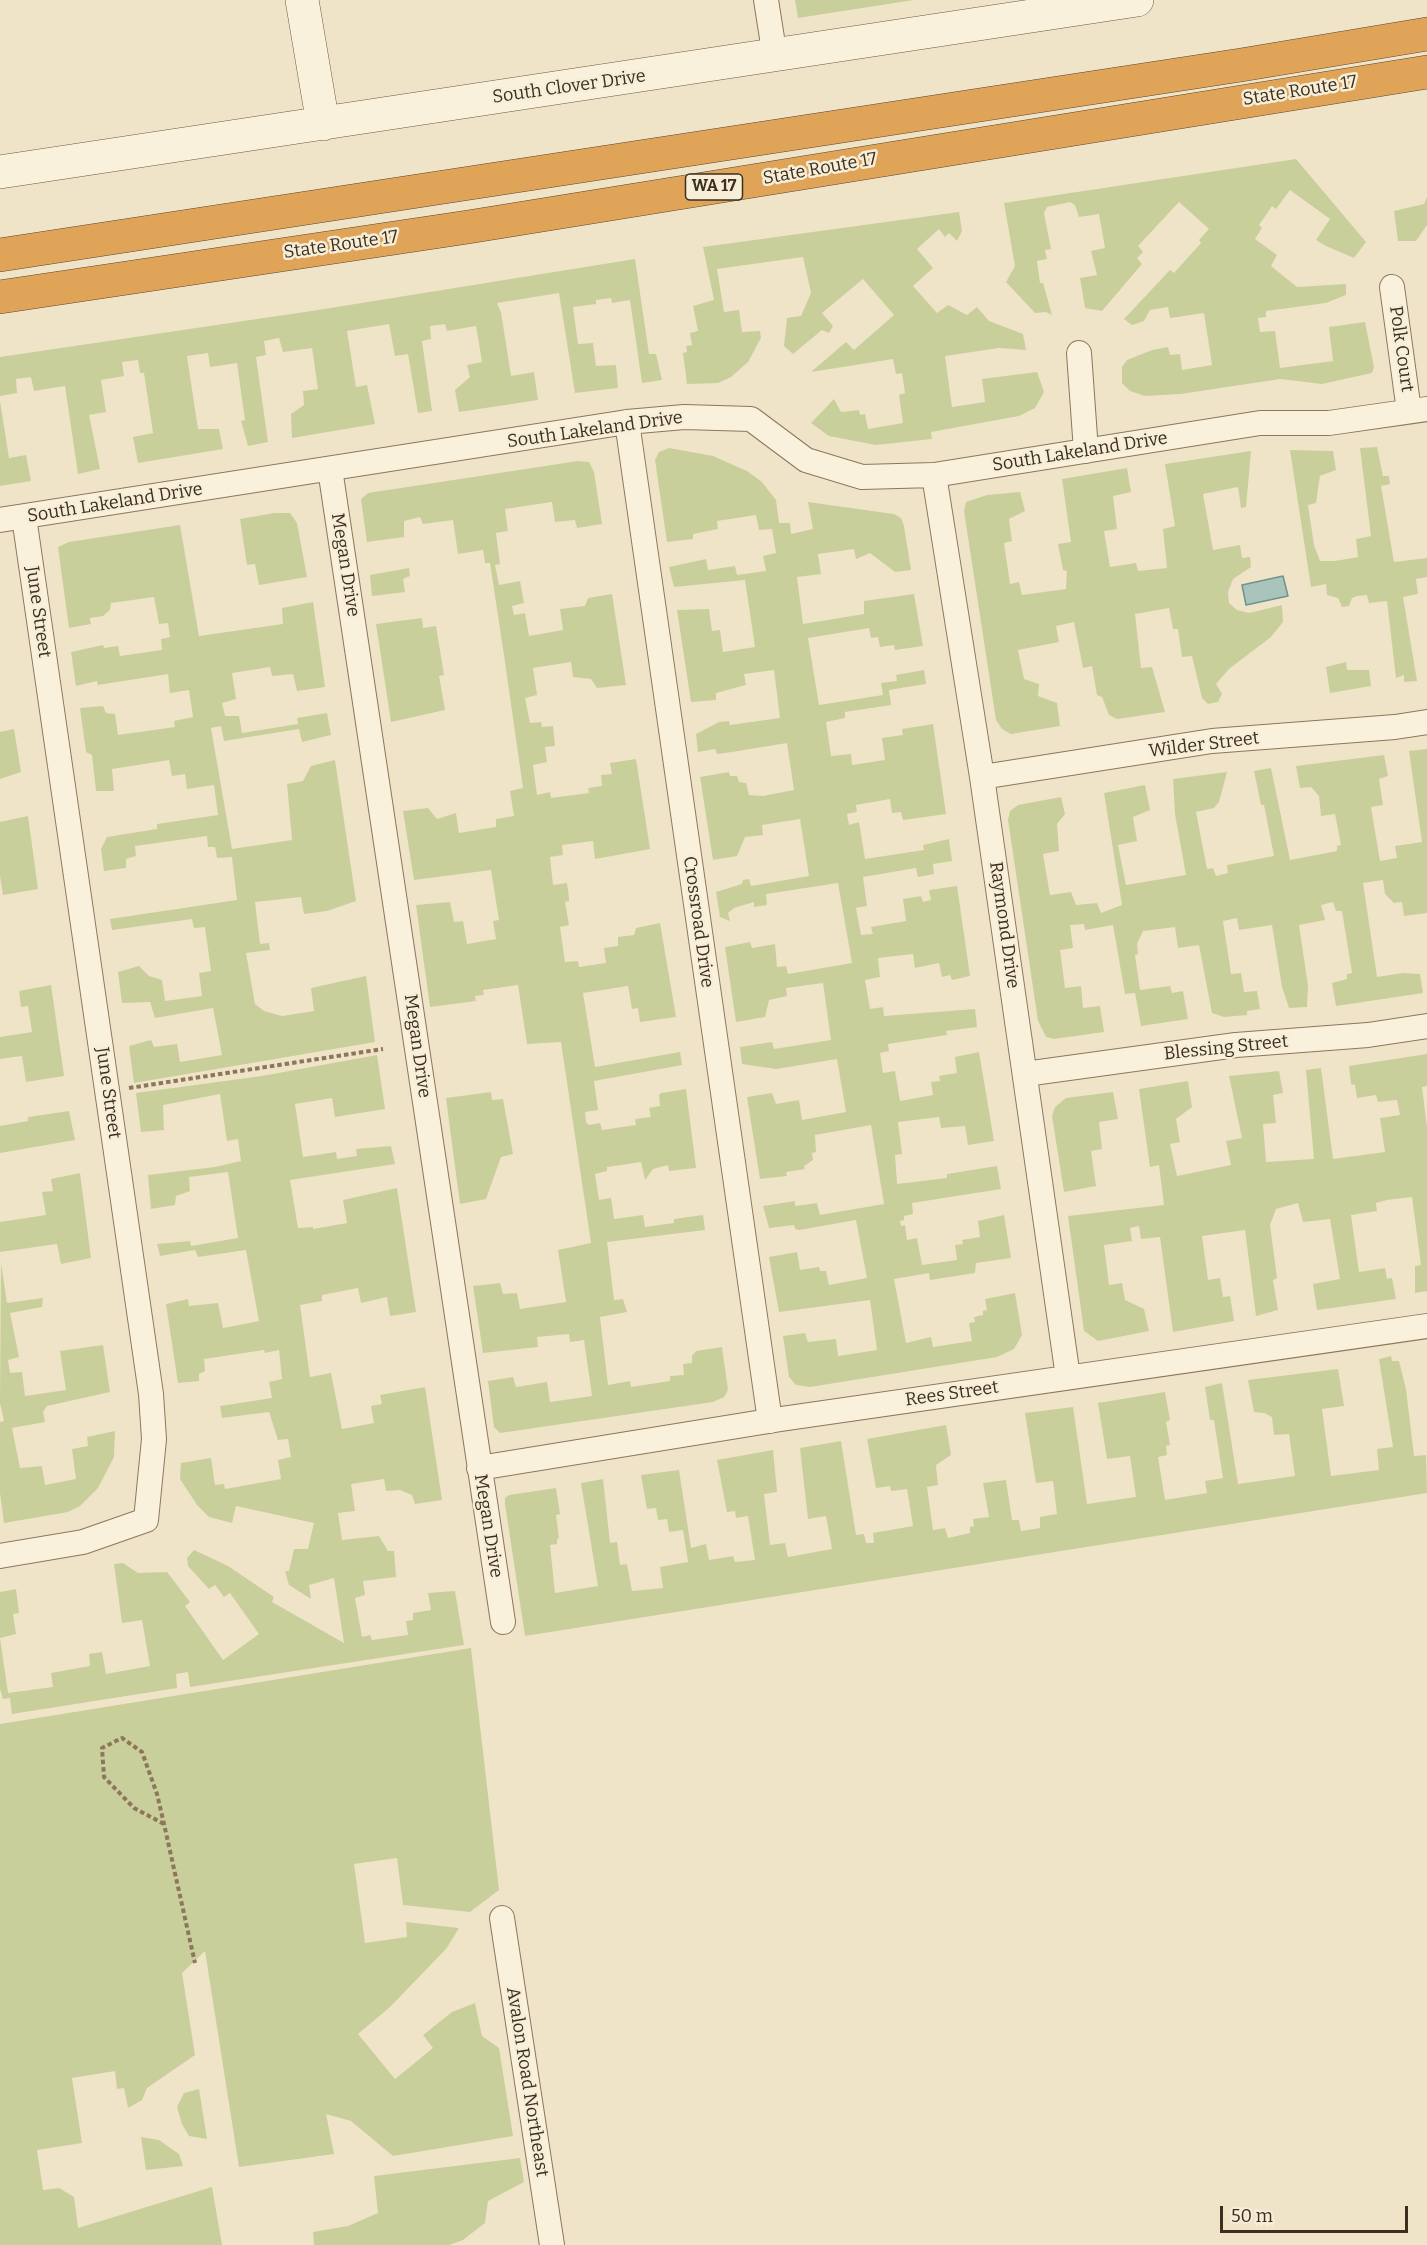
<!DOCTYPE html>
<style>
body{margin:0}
#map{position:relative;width:1427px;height:2245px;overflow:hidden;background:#f0e4c8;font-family:Bitter,serif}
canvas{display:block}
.scale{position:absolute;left:1220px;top:2206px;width:188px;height:27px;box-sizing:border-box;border:3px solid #3d2e20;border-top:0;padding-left:8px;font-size:18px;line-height:21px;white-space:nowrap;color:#3d2e20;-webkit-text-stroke:4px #f7eed8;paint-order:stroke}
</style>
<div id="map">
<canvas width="1427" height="2245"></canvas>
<div class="scale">50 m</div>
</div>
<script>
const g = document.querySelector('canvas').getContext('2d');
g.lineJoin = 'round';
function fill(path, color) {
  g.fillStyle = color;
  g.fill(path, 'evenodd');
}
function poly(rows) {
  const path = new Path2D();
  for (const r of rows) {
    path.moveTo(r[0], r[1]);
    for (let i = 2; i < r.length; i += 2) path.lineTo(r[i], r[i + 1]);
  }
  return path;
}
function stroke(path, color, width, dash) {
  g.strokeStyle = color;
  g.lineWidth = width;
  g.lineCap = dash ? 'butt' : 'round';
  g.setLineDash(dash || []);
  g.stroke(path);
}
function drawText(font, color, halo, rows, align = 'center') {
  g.font = font + ' Bitter,serif';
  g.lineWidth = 5;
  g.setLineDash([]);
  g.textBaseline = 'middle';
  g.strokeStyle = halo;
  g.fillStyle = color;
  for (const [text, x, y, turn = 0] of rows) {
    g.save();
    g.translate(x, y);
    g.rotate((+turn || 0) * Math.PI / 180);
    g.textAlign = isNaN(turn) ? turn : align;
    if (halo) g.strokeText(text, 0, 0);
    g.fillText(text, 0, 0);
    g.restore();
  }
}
const green = poly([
 [795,0,914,0,798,18],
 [1296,159,1366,242,1354,258,1326,246,1316,240,1330,219,1290,190,1276,209,1272,206,1259,225,1262,228,1255,239,1277,255,1271,266,1297,287,1346,284,1346,295,1326,303,1266,311,1266,317,1258,318,1260,332,1275,331,1280,368,1333,361,1329,327,1365,322,1374,367,1372,373,1322,384,1280,379,1181,394,1145,396,1130,391,1122,383,1122,367,1127,360,1152,350,1168,347,1170,355,1180,354,1182,370,1212,365,1204,313,1170,318,1168,307,1150,310,1144,321,1132,325,1124,319,1170,270,1174,273,1201,243,1199,240,1209,229,1179,202,1138,246,1143,252,1137,258,1142,264,1102,311,1085,308,1080,278,1097,275,1091,251,1105,248,1099,214,1079,217,1075,205,1070,202,1047,207,1044,213,1051,249,1045,250,1047,259,1037,261,1040,283,1043,283,1052,315,1046,312,1035,313,1006,282,1015,266,1004,203],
 [1427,197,1427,225,1416,241,1398,241,1394,211,1424,204],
 [959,212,962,231,957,241,949,233,945,237,939,229,917,249,933,268,913,286,937,313,948,305,967,315,977,307,989,321,1023,334,1026,350,999,348,945,356,952,407,985,402,982,379,1037,372,1044,392,1035,408,1019,416,931,432,932,439,876,445,829,436,811,423,834,399,841,412,859,410,860,415,865,414,868,429,903,423,899,395,905,393,902,373,896,374,893,359,811,372,846,342,854,350,894,315,863,279,822,313,833,326,829,333,822,330,793,354,784,346,787,318,801,316,811,293,803,257,717,269,724,312,739,310,742,332,760,331,761,338,748,362,731,377,718,383,687,384,683,353,687,352,686,346,692,345,690,333,698,331,693,306,714,300,703,247],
 [635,259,649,354,656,354,662,380,642,383,630,300,612,303,611,298,596,300,596,304,573,307,578,344,593,343,596,366,616,365,618,388,575,393,559,293,497,303,501,312,511,376,534,372,538,400,459,412,455,390,470,377,467,365,482,362,476,326,447,331,445,324,430,326,431,339,422,341,432,411,418,413,408,354,395,356,389,324,347,331,356,387,367,385,375,424,292,438,291,414,304,405,303,391,318,389,312,348,283,352,279,338,264,341,266,355,256,357,268,442,248,446,241,421,245,420,237,363,210,367,208,353,187,356,198,429,219,429,223,449,138,463,133,437,153,433,144,373,140,373,138,360,122,362,124,376,101,380,106,412,89,415,100,469,78,474,65,386,34,391,31,377,16,379,17,393,0,396,0,357,318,310],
 [0,401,9,458,26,455,31,481,0,486],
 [1377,447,1383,476,1389,476,1390,484,1381,486,1394,562,1427,558,1427,577,1416,579,1418,594,1403,597,1417,681,1404,682,1404,675,1396,678,1387,601,1369,603,1367,595,1357,596,1352,598,1349,606,1342,607,1338,598,1327,595,1326,584,1311,587,1290,450,1333,451,1336,470,1320,476,1316,503,1308,505,1314,545,1320,561,1335,561,1358,557,1356,539,1371,536,1360,448],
 [669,448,713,456,747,471,762,482,776,500,779,523,790,523,791,534,813,529,808,502,894,514,901,518,904,526,911,570,895,572,870,553,856,559,854,549,818,554,821,574,797,577,803,624,864,614,864,601,914,594,923,646,895,650,894,645,880,647,878,637,871,638,869,628,808,638,819,705,883,695,881,683,897,681,896,675,924,670,926,684,889,690,891,705,845,712,845,718,826,722,831,756,851,754,852,765,885,760,882,738,903,735,902,729,933,724,946,814,903,820,901,812,892,813,890,799,856,805,857,812,847,814,849,825,859,822,865,859,924,850,923,845,949,839,952,861,933,864,934,874,918,877,916,868,863,877,867,906,856,908,861,935,873,934,871,927,906,921,903,899,921,896,923,902,931,900,929,890,957,886,970,976,952,980,950,975,942,977,939,963,915,968,913,954,878,958,880,977,865,980,870,1009,883,1007,884,1016,975,1009,977,1027,946,1031,947,1035,888,1044,889,1051,880,1053,883,1073,895,1071,900,1101,933,1095,931,1082,940,1081,939,1076,957,1073,955,1057,979,1052,994,1141,968,1145,965,1126,941,1128,939,1117,898,1122,902,1154,895,1155,897,1184,947,1178,947,1174,997,1166,1001,1189,912,1203,913,1214,904,1216,904,1220,900,1221,901,1226,905,1225,907,1240,917,1238,922,1265,957,1260,955,1245,963,1244,962,1240,980,1237,978,1221,1004,1215,1011,1258,976,1263,975,1273,930,1280,929,1273,894,1279,906,1343,931,1337,933,1347,972,1341,969,1323,975,1322,974,1317,983,1315,983,1311,987,1310,985,1299,1015,1293,1022,1335,1014,1349,997,1357,810,1387,796,1385,789,1377,783,1336,805,1333,808,1342,836,1339,838,1356,877,1350,870,1300,779,1312,769,1257,797,1252,800,1270,819,1267,820,1271,826,1271,829,1285,867,1278,856,1220,799,1230,795,1229,794,1225,769,1228,763,1206,795,1201,795,1206,817,1203,820,1215,884,1204,871,1125,815,1135,816,1152,812,1153,813,1160,804,1166,805,1169,786,1172,787,1176,760,1179,747,1097,772,1093,776,1104,799,1100,802,1120,846,1112,837,1059,776,1069,742,1064,740,1047,772,1042,774,1049,831,1040,823,983,786,988,787,996,769,1000,765,1017,736,1022,725,947,750,942,752,948,775,944,777,967,786,966,788,974,852,963,838,883,766,894,767,905,754,907,754,902,734,908,728,913,730,921,720,917,716,892,742,884,743,880,749,879,751,886,809,876,800,819,762,825,763,835,745,837,737,856,713,860,700,777,729,772,730,776,737,776,739,782,746,783,749,795,763,796,794,790,787,743,732,752,717,754,715,749,698,752,696,734,719,722,729,721,730,725,780,718,774,670,744,674,746,685,716,693,716,700,691,702,677,610,709,609,712,631,720,630,723,652,755,647,745,580,674,587,669,567,706,559,708,570,735,566,737,575,766,571,763,556,776,553,772,529,759,530,756,515,717,521,718,529,693,534,693,539,667,542,655,460,659,452],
 [1251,451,1246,507,1241,508,1238,487,1203,494,1213,550,1240,545,1242,558,1250,557,1251,567,1233,579,1228,592,1229,603,1237,610,1249,613,1282,605,1283,622,1271,637,1229,669,1216,684,1222,694,1218,702,1208,704,1202,698,1192,656,1182,657,1178,629,1173,629,1169,608,1135,614,1141,668,1152,667,1165,712,1117,719,1109,715,1102,697,1097,695,1092,666,1083,668,1074,622,1056,626,1059,642,1018,650,1024,679,1039,684,1038,696,1057,703,1060,726,1011,734,1002,729,996,720,964,511,966,502,987,495,1020,492,1025,511,1009,519,1012,541,1004,543,1010,584,1019,582,1022,595,1066,589,1067,571,1063,570,1058,544,1071,542,1062,479,1127,468,1131,492,1113,496,1117,529,1104,531,1110,567,1136,563,1138,571,1167,568,1163,529,1175,526,1165,464],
 [578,461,589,462,594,472,602,524,577,528,575,520,555,522,552,502,505,509,508,531,496,533,500,564,495,565,499,585,520,581,524,603,512,606,514,615,525,613,529,636,563,630,560,609,585,606,588,598,612,594,626,685,597,688,591,679,573,677,571,662,533,668,537,695,525,698,530,723,541,722,542,727,553,726,555,746,545,747,547,762,533,765,537,795,550,792,551,798,589,793,588,788,602,786,601,775,612,774,610,763,636,759,650,849,595,859,593,841,562,845,563,855,550,857,553,885,567,883,569,898,569,901,565,902,569,925,560,927,565,962,578,961,579,967,606,963,604,948,618,946,618,937,634,935,636,928,660,923,676,1017,640,1022,638,1008,632,1009,628,986,583,993,595,1067,680,1052,682,1065,594,1081,598,1110,585,1112,586,1122,589,1125,600,1123,602,1130,636,1125,635,1119,651,1117,649,1108,660,1106,659,1095,661,1093,686,1089,696,1168,669,1171,668,1165,653,1169,645,1180,641,1162,607,1167,607,1171,595,1174,599,1200,611,1198,614,1219,643,1215,645,1227,674,1223,674,1219,703,1215,705,1230,607,1242,614,1300,623,1299,627,1312,600,1317,608,1385,630,1381,631,1387,670,1381,670,1376,684,1375,683,1364,692,1363,692,1356,696,1351,722,1347,728,1390,724,1397,713,1402,500,1433,494,1427,488,1381,513,1377,516,1387,547,1382,550,1402,592,1396,584,1340,570,1342,569,1334,537,1337,538,1347,483,1353,473,1286,500,1283,503,1294,517,1293,520,1309,566,1302,558,1250,591,1243,561,1042,527,1044,518,985,483,990,484,995,475,996,476,1001,430,1007,416,905,450,902,454,922,463,921,467,944,496,939,493,921,499,920,491,870,414,880,403,811,428,808,437,819,456,813,459,833,496,827,496,819,514,816,510,791,523,788,505,662,490,563,485,563,483,550,458,554,453,520,423,524,420,517,404,521,404,537,367,542,361,499,368,493],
 [274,513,290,513,297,523,307,577,259,585,255,564,247,565,240,519],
 [180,525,199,636,283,624,282,608,313,602,325,687,297,691,293,674,272,676,270,667,232,673,236,699,222,703,225,716,239,716,242,733,298,724,297,718,327,713,331,735,302,742,299,729,224,741,221,726,211,728,232,849,292,840,287,784,303,781,311,766,335,760,356,901,327,911,304,914,301,897,255,902,260,944,269,943,270,950,246,953,255,1004,264,1011,282,1016,314,1011,311,988,366,976,375,1042,134,1083,129,1046,151,1040,154,1047,177,1044,180,1062,222,1055,213,1008,155,1018,150,1002,122,1003,118,972,139,966,149,976,162,980,165,1001,202,996,199,973,211,971,205,927,194,928,192,919,112,930,110,919,237,900,232,857,217,858,215,847,208,847,207,836,135,846,136,856,126,859,126,868,104,871,101,849,107,837,157,829,157,824,218,815,214,785,187,789,185,774,172,776,169,760,112,769,114,791,96,791,92,755,86,752,80,708,103,706,106,713,115,714,118,735,175,727,174,721,193,717,189,690,170,693,168,674,98,685,97,681,76,686,71,652,103,645,104,648,118,646,120,656,162,650,161,639,170,637,168,623,159,624,154,597,111,603,110,610,103,616,90,618,91,624,69,628,58,547,69,542],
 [409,568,410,576,403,579,405,592,372,596,370,575],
 [422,618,423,628,436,626,444,675,439,676,445,710,391,722,376,624],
 [1346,662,1347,670,1369,670,1371,686,1330,693,1326,667],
 [14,729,21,772,0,779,0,732],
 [1427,749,1427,913,1404,916,1402,902,1394,903,1385,894,1383,880,1363,883,1377,977,1403,973,1420,974,1423,993,1336,1006,1332,983,1347,979,1347,974,1352,973,1342,911,1336,911,1333,902,1321,905,1325,920,1299,925,1308,986,1307,1007,1289,1008,1282,987,1272,925,1239,930,1237,918,1223,921,1231,974,1241,973,1244,992,1257,991,1260,1009,1247,1011,1247,1015,1224,1017,1212,1013,1199,945,1178,948,1175,927,1143,931,1137,944,1138,954,1135,955,1140,990,1170,986,1172,993,1183,991,1188,1019,1141,1026,1135,993,1125,994,1113,925,1085,930,1084,924,1070,925,1073,948,1060,950,1065,988,1081,986,1083,1008,1100,1006,1104,1032,1054,1039,1046,1037,1038,1021,1008,820,1010,811,1018,805,1061,797,1065,814,1057,824,1059,851,1043,854,1050,895,1071,892,1076,905,1097,903,1101,913,1122,905,1104,793,1145,785,1150,810,1133,817,1137,841,1118,845,1126,885,1186,875,1175,814,1173,779,1227,772,1219,802,1214,808,1196,812,1207,869,1213,868,1216,876,1228,873,1227,865,1274,856,1264,805,1261,805,1254,771,1271,768,1290,860,1337,851,1337,846,1341,845,1335,814,1321,816,1319,796,1311,787,1300,788,1296,766,1384,755,1388,776,1379,779,1383,805,1371,807,1380,861,1397,858,1395,846,1422,842,1409,751],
 [28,816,38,889,3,895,0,876,0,822],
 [51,985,64,1076,26,1082,22,1056,0,1059,0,1037,32,1032,28,1006,21,1007,19,991],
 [1427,1054,1427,1086,1422,1087,1427,1127,1427,1291,1415,1293,1415,1266,1421,1265,1412,1197,1387,1200,1376,1203,1377,1211,1351,1215,1359,1272,1385,1268,1387,1279,1392,1278,1396,1299,1317,1310,1313,1284,1340,1279,1330,1219,1303,1222,1298,1203,1276,1209,1270,1225,1277,1278,1273,1280,1278,1310,1256,1316,1245,1230,1202,1236,1208,1280,1220,1278,1223,1297,1230,1296,1234,1321,1173,1332,1160,1237,1141,1239,1139,1226,1130,1228,1132,1241,1104,1245,1109,1285,1122,1283,1125,1300,1144,1309,1149,1331,1098,1341,1084,1331,1068,1216,1164,1205,1159,1165,1150,1167,1139,1089,1188,1081,1192,1107,1176,1119,1180,1142,1170,1144,1177,1176,1231,1165,1226,1141,1242,1138,1229,1076,1279,1071,1283,1093,1273,1095,1276,1123,1263,1124,1266,1162,1314,1159,1306,1070,1321,1068,1333,1159,1385,1152,1380,1118,1400,1115,1397,1100,1378,1102,1376,1095,1357,1098,1355,1085,1351,1084,1349,1066],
 [377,1055,385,1109,335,1117,332,1098,295,1104,303,1157,336,1152,337,1159,357,1156,356,1149,391,1146,395,1164,290,1180,298,1228,313,1227,313,1229,347,1223,343,1200,397,1188,416,1312,390,1316,387,1297,361,1303,358,1288,322,1295,322,1301,300,1305,310,1377,331,1373,342,1429,374,1423,371,1406,382,1404,380,1395,425,1387,442,1500,415,1504,412,1495,400,1490,386,1491,384,1479,351,1484,355,1511,338,1513,342,1540,379,1536,388,1551,394,1551,396,1577,363,1581,365,1595,355,1598,362,1637,370,1635,372,1640,408,1635,406,1621,413,1620,413,1613,431,1610,428,1593,455,1591,464,1645,190,1687,188,1672,176,1674,177,1688,12,1714,10,1698,3,1699,0,1689,0,1592,16,1589,19,1613,13,1614,16,1634,0,1638,8,1693,53,1687,51,1673,90,1666,89,1654,102,1652,106,1674,150,1666,142,1620,122,1623,114,1564,123,1563,138,1573,167,1572,190,1602,185,1606,223,1660,259,1634,230,1593,224,1597,215,1585,209,1589,188,1566,187,1558,194,1550,228,1566,274,1597,272,1602,344,1643,334,1578,309,1585,311,1599,289,1585,285,1571,289,1571,294,1549,308,1549,314,1523,236,1506,232,1523,209,1517,197,1505,180,1479,181,1463,211,1458,215,1485,224,1484,225,1489,281,1479,278,1460,291,1457,288,1439,278,1440,269,1412,222,1418,220,1406,272,1398,269,1382,282,1379,279,1350,265,1353,264,1350,204,1359,205,1371,199,1374,199,1381,178,1383,166,1304,188,1299,189,1306,218,1303,223,1328,259,1321,246,1250,198,1257,195,1250,160,1256,157,1244,190,1241,191,1246,238,1238,228,1172,189,1177,190,1191,176,1196,175,1205,151,1209,148,1175,215,1167,241,1161,238,1139,227,1141,220,1094,163,1105,164,1130,141,1132,136,1093,262,1076],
 [491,1092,492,1100,503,1099,513,1154,501,1157,486,1199,460,1204,446,1098],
 [1113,1092,1118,1119,1099,1122,1102,1149,1091,1151,1096,1186,1064,1192,1052,1116,1055,1107,1066,1098],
 [69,1111,75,1140,0,1153,0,1126,28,1121,28,1117],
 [80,1173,91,1258,61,1264,57,1244,0,1252,0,1222,46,1215,42,1192,53,1191,51,1179],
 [1,1263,7,1303,43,1298,42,1307,10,1313,19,1357,8,1360,10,1373,22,1372,25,1396,66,1390,60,1351,103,1345,110,1392,47,1406,43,1412,45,1422,12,1428,20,1468,42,1466,45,1485,76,1479,72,1449,88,1446,87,1437,115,1431,114,1457,98,1488,80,1506,68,1512,4,1523,0,1493,0,1422,4,1421,0,1403],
 [1391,1356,1392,1361,1399,1361,1406,1389,1414,1456,1426,1455,1427,1493,525,1636,505,1504,505,1498,509,1495,556,1488,560,1514,556,1515,559,1538,557,1539,557,1544,550,1545,555,1593,598,1586,581,1483,603,1479,610,1543,617,1542,620,1565,627,1564,632,1591,663,1588,660,1567,688,1562,683,1530,669,1532,667,1519,658,1520,656,1508,647,1509,641,1475,679,1470,691,1548,706,1544,709,1560,733,1556,735,1562,755,1560,748,1516,736,1518,735,1511,727,1512,717,1460,773,1450,777,1492,764,1494,770,1545,785,1543,788,1557,832,1549,826,1516,808,1519,800,1448,841,1441,856,1535,864,1534,866,1543,874,1543,873,1533,913,1526,907,1489,891,1491,890,1486,876,1488,867,1439,946,1425,951,1455,936,1465,938,1485,927,1487,933,1530,945,1528,948,1538,970,1533,970,1527,974,1526,973,1519,989,1517,983,1483,1006,1480,1012,1520,1019,1520,1021,1531,1040,1528,1040,1517,1057,1514,1053,1481,1036,1483,1025,1413,1073,1407,1087,1504,1136,1497,1130,1456,1107,1459,1098,1403,1165,1392,1170,1420,1166,1422,1170,1445,1166,1446,1167,1455,1158,1457,1165,1500,1207,1493,1205,1481,1223,1478,1214,1420,1210,1420,1205,1387,1222,1383,1238,1484,1295,1476,1289,1434,1274,1435,1272,1417,1264,1413,1254,1412,1248,1380,1338,1369,1344,1406,1322,1409,1331,1476,1379,1470,1377,1449,1393,1447,1379,1359],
 [471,1648,499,1890,470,1912,403,1905,397,1858,354,1864,365,1943,407,1937,406,1922,459,1928,446,1949,390,2007,358,2034,395,2079,433,2048,423,2035,452,2012,475,2003,482,2036,499,2048,513,2136,393,2156,351,2121,326,2114,334,2154,239,2167,205,1951,182,1973,195,2055,147,2088,142,2100,128,2108,124,2088,117,2089,115,2071,72,2078,82,2143,37,2150,43,2190,59,2188,74,2197,78,2228,212,2187,222,2245,0,2245,0,1724],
 [199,2089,207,2139,189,2136,182,2124,177,2107,184,2093],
 [141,2137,159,2140,179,2154,183,2166,146,2170],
 [520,2158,524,2182,488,2201,485,2223,463,2240,449,2245,314,2245,313,2232,348,2226,378,2213,374,2176]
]);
const water = poly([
 [1283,576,1288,596,1246,605,1242,585,1283,576]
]);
const path = poly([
 [129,1088,383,1049],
 [164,1824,134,1808,104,1777,102,1748,122,1738,142,1752,157,1794,164,1824,195,1963]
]);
const street = poly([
 [766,0,775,57],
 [1392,287,1409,411],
 [1079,353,1086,451],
 [627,422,770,1421],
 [330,469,503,1622],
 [934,475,982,777,1068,1377],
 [0,520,627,422,684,417,751,419,806,460,862,477,934,475,1260,423,1329,423,1427,409],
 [982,777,1212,741,1395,727,1427,722],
 [1025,1074,1236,1045,1368,1035,1427,1026],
 [479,1468,781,1419,1427,1326],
 [0,1556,83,1542,146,1520,154,1439,151,1394,24,517],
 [502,1918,552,2245]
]);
const secondary = poly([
 [302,0,323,124],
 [0,172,1137,0]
]);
const highway = poly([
 [0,255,1241,65,1427,34],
 [0,297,468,227,1427,72]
]);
const shields = [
 [714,187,57]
];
const shieldNames = [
 ["WA 17",714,187]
];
const streetNames = [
 ["South Clover Drive",569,87,-8],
 ["State Route 17",1300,91,-9],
 ["State Route 17",820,169,-10],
 ["State Route 17",341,245,-8],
 ["Polk Court",1401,349,82],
 ["South Lakeland Drive",595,430,-8],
 ["South Lakeland Drive",1080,452,-9],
 ["South Lakeland Drive",115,503,-9],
 ["Megan Drive",345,565,81],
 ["June Street",38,612,82],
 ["Wilder Street",1204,745,-7],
 ["Crossroad Drive",698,922,82],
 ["Raymond Drive",1004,925,82],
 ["Megan Drive",417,1046,82],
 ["Blessing Street",1226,1048,-6],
 ["June Street",108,1093,82],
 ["Rees Street",952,1394,-8],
 ["Megan Drive",488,1526,81],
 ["Avalon Road Northeast",527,2082,81]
];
fill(green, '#c9cf9b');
fill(water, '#a9c4bc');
stroke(water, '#6f938a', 1.5);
stroke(street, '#8d765c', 26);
stroke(secondary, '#6f573f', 34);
stroke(highway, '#5b4430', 34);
stroke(path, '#8d765c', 4, [4.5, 3]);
stroke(street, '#faf1dc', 24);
stroke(secondary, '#faf1dc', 33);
stroke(highway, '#e0a458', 33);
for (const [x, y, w] of shields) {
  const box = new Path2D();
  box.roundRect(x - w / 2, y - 13, w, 26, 4.5);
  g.fillStyle = '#f7eed8';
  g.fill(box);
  stroke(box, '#3d2e20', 1.5);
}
drawText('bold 16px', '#3d2e20', null, shieldNames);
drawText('18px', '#3d2e20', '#f7eed8', streetNames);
</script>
